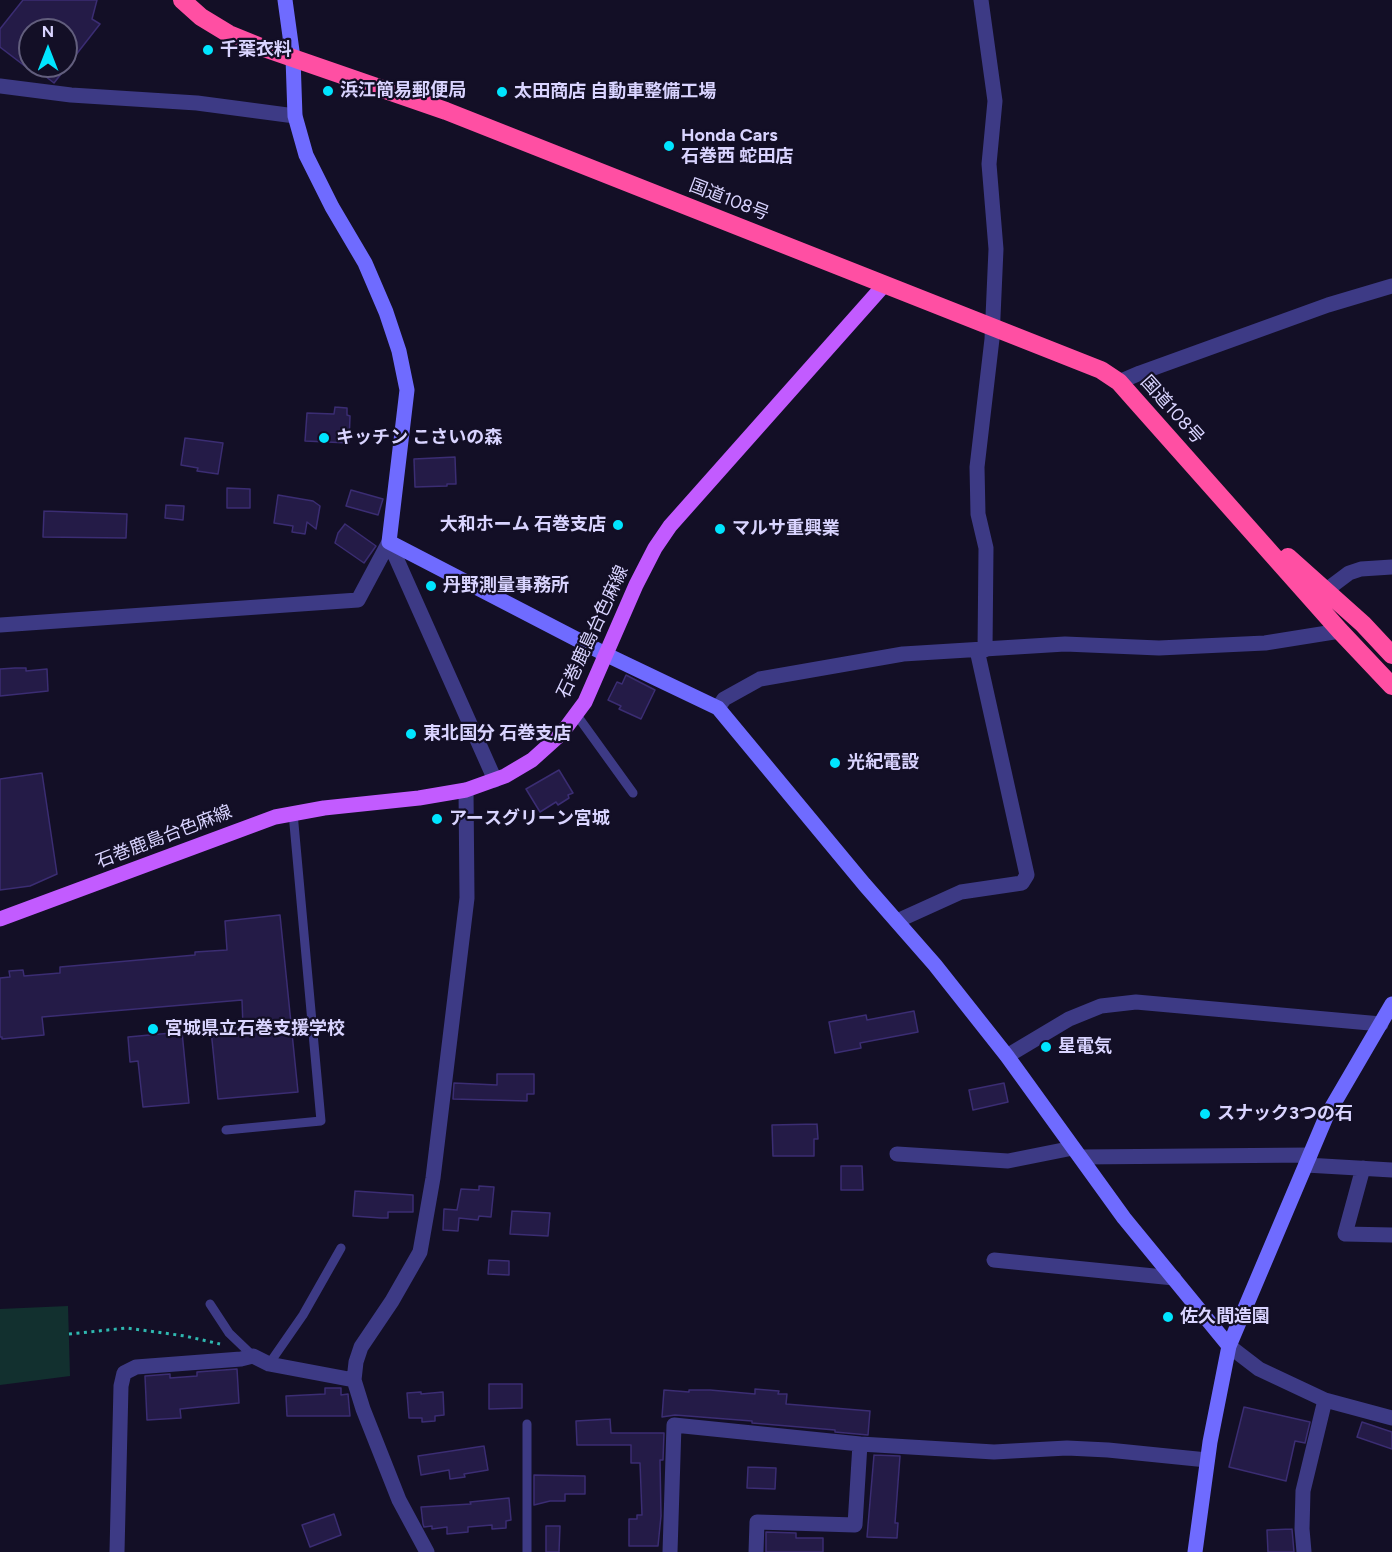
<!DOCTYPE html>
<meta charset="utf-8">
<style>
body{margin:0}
#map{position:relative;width:1392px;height:1552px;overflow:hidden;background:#130f26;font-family:Figtree,sans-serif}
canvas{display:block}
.north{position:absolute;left:18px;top:18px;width:60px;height:60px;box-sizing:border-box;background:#130f26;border:2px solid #625e7d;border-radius:50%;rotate:0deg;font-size:16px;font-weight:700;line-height:24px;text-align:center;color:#d9d4ff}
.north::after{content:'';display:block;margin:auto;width:21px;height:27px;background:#00e5ff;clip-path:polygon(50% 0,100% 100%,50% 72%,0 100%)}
</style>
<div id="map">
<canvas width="1392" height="1552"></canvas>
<div class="north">N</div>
</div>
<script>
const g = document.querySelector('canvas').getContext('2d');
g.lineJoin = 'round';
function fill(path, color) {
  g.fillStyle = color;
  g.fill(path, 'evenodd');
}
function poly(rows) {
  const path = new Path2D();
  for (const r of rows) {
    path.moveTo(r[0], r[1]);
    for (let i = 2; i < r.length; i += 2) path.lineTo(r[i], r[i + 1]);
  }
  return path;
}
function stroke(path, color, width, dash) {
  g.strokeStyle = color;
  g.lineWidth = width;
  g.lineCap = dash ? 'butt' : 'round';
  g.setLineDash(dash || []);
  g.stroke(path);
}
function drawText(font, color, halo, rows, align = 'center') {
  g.font = font + ' Figtree,"Noto Sans JP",sans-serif';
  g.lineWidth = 4.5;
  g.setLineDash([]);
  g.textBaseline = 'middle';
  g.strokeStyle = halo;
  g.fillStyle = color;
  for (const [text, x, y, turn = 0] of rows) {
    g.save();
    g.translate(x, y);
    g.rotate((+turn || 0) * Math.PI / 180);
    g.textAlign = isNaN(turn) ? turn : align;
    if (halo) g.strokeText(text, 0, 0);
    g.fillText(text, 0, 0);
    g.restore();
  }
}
const green = poly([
 [68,1306,70,1376,0,1385,0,1309]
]);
const building = poly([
 [23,0,97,0,92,19,100,24,54,83,32,66,66,66,66,30,30,30,30,70,0,47,0,29,23,0],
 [335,407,347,408,347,415,350,416,349,443,305,441,307,413,334,414,335,407],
 [185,438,223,443,218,474,197,471,198,468,181,465,185,438],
 [455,457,456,484,447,484,447,486,415,487,414,459,455,457],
 [227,488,250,489,250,508,227,508,227,488],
 [351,490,383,499,378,515,346,506,351,490],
 [278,495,313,501,320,506,316,529,307,522,305,534,292,532,293,526,274,523,278,495],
 [166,505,184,506,183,520,165,518,166,505],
 [44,511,127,514,126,538,43,537,44,511],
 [345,524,376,546,364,563,335,543,338,533,345,524],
 [15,668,26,668,26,671,47,669,48,691,0,696,0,669,15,668],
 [626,675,655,690,641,719,619,709,621,706,608,700,617,682,622,684,626,675],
 [559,770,573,793,568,795,569,798,558,805,556,802,540,812,526,789,559,770],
 [42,773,57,874,30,886,0,890,0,779,42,773],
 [280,915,298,1092,218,1099,211,1030,243,1027,242,1000,42,1017,44,1035,2,1039,2,1037,0,1037,0,978,10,977,9,971,23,970,24,976,60,973,60,967,195,955,195,952,227,950,225,921,280,915],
 [914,1011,918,1032,860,1043,861,1048,835,1053,829,1022,866,1015,867,1020,914,1011],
 [182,1032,189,1103,143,1107,138,1061,130,1062,128,1037,182,1032],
 [497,1074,534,1074,534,1094,527,1094,527,1101,453,1099,454,1083,497,1085,497,1074],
 [1004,1083,1008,1102,973,1110,969,1090,1004,1083],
 [817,1124,818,1139,814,1139,814,1156,773,1156,772,1125,817,1124],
 [841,1166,862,1166,863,1190,841,1190,841,1166],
 [479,1186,494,1187,491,1217,479,1216,478,1220,459,1218,458,1231,443,1230,444,1209,457,1210,461,1189,479,1190,479,1186],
 [355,1191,413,1195,413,1212,388,1212,388,1218,381,1218,353,1216,355,1191],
 [512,1211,550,1213,548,1236,510,1234,512,1211],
 [489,1260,509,1261,509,1275,488,1274,489,1260],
 [237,1369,239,1403,180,1409,181,1418,147,1420,145,1376,170,1374,170,1378,197,1376,197,1372,237,1369],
 [489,1384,522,1384,522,1408,489,1409,489,1384],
 [325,1388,341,1388,341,1395,348,1394,350,1416,287,1416,286,1396,325,1394,325,1388],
 [755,1389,779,1391,778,1394,787,1394,786,1404,870,1411,868,1435,835,1432,835,1430,752,1423,752,1421,675,1415,662,1417,664,1390,689,1392,689,1390,710,1390,755,1394,755,1389],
 [421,1392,421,1394,443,1392,444,1415,435,1416,435,1421,422,1422,422,1418,409,1418,407,1393,421,1392],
 [1244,1407,1310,1422,1305,1443,1295,1441,1286,1481,1229,1467,1244,1407],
 [610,1419,611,1433,664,1433,663,1460,660,1460,661,1516,658,1546,629,1546,629,1519,637,1519,637,1515,642,1515,640,1463,631,1463,631,1445,577,1445,576,1421,610,1419],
 [1362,1422,1392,1432,1392,1449,1357,1437,1362,1422],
 [484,1446,488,1470,464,1474,465,1477,450,1479,449,1470,421,1475,418,1456,484,1446],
 [874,1455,900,1456,895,1523,898,1523,897,1538,867,1537,874,1455],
 [748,1467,776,1468,775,1489,747,1488,748,1467],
 [534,1475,585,1476,585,1494,565,1494,565,1501,550,1501,534,1505,534,1475],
 [509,1498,511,1520,506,1521,506,1528,492,1529,492,1525,468,1527,468,1532,447,1534,447,1527,432,1529,432,1526,424,1527,423,1524,421,1507,471,1504,470,1502,509,1498],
 [334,1514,341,1535,310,1547,302,1525,334,1514],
 [546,1526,560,1526,559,1552,546,1552,546,1526],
 [1292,1529,1294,1552,1268,1552,1267,1530,1292,1529],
 [766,1532,796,1533,796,1538,823,1538,823,1552,766,1552,766,1532]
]);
const path = poly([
 [69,1334,127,1328,185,1336,220,1344]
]);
const lane = poly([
 [576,714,633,793],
 [226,1130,321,1121,293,813],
 [210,1304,229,1333,253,1356],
 [269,1364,303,1315,341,1248],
 [527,1424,527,1552]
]);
const street = poly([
 [981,0,995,101,989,164,996,249,992,339,977,467,978,514,986,548,985,650],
 [0,86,71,95,197,103,295,116],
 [1119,382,1140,373,1328,305,1392,286],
 [389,542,495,780],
 [1325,591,1349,573,1361,569,1392,567],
 [0,625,358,600,389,542],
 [718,708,724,699,760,679,903,654,1065,644,1159,648,1265,643,1340,631],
 [897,921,961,892,1022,883,1027,875,977,650],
 [1007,1056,1069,1019,1101,1006,1136,1002,1381,1024],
 [897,1154,1008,1161,1073,1148],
 [1080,1157,1310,1155],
 [1306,1165,1392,1170],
 [1363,1168,1345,1234,1392,1235],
 [994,1260,1174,1278],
 [1229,1346,1259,1369,1325,1400,1392,1418],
 [860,1444,994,1452,1067,1448,1108,1450,1207,1460],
 [117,1552,121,1386,124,1373,136,1367,241,1359,253,1356,269,1364,354,1380],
 [427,1552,399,1500,363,1409,354,1380,356,1362,361,1347,392,1301,420,1252,423,1235,433,1178,467,898,466,790],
 [670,1552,674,1425,860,1444,855,1525,757,1522,756,1552],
 [1304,1552,1302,1529,1303,1491,1325,1400]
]);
const secondary = poly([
 [285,0,293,58,295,116,306,155,332,207,365,263,386,312,399,351,407,390,389,542,607,655,718,708,864,884,935,965,1007,1056,1124,1218,1229,1346],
 [1195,1552,1210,1442,1229,1346,1326,1117,1392,1004]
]);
const primary = poly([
 [0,919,275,817,324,808,419,798,466,790,505,776,532,760,562,733,585,702,636,585,655,548,670,526,885,284]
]);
const highway = poly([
 [182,0,201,17,229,34,261,47,446,111,1101,370,1119,382,1134,399,1340,631,1392,686],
 [1288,557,1363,624,1392,655]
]);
const markers = [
 [208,50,6,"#00e5ff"],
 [328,91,6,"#00e5ff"],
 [502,92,6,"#00e5ff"],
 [669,146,6,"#00e5ff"],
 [324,438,6,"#00e5ff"],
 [618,525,6,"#00e5ff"],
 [720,529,6,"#00e5ff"],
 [431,586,6,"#00e5ff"],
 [411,734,6,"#00e5ff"],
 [835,763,6,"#00e5ff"],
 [437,819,6,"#00e5ff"],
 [153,1029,6,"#00e5ff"],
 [1046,1047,6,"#00e5ff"],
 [1205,1114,6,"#00e5ff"],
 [1168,1317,6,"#00e5ff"]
];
const poiNames = [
 ["千葉衣料",220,50],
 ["浜江簡易郵便局",340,91],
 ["太田商店 自動車整備工場",514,92],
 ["Honda Cars",681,136],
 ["石巻西 蛇田店",681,157],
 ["キッチン こさいの森",336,438],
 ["大和ホーム 石巻支店",606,525,"right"],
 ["マルサ重興業",732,529],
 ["丹野測量事務所",443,586],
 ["東北国分 石巻支店",423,734],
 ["光紀電設",847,763],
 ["アースグリーン宮城",449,819],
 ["宮城県立石巻支援学校",165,1029],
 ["星電気",1058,1047],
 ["スナック3つの石",1217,1114],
 ["佐久間造園",1180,1317]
];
const streetNames = [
 ["国道108号",729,200,21],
 ["国道108号",1172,410,48],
 ["石巻鹿島台色麻線",593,632,-65],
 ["石巻鹿島台色麻線",164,837,-21]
];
fill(green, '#12302f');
fill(building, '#241b47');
stroke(building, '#3b2d73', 1.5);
stroke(path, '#2fb8b0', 3, [3, 4.5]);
stroke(lane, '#3d3a85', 9);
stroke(street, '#3d3a85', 15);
stroke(secondary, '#6f6bff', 15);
stroke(primary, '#c25bff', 15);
stroke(highway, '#ff4fa3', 18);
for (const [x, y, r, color] of markers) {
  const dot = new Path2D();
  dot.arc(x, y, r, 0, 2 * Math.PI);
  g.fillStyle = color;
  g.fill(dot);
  stroke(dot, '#130f26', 2);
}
drawText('bold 18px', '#d9d4ff', '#130f26', poiNames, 'left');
drawText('18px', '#d9d4ff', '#130f26', streetNames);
</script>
